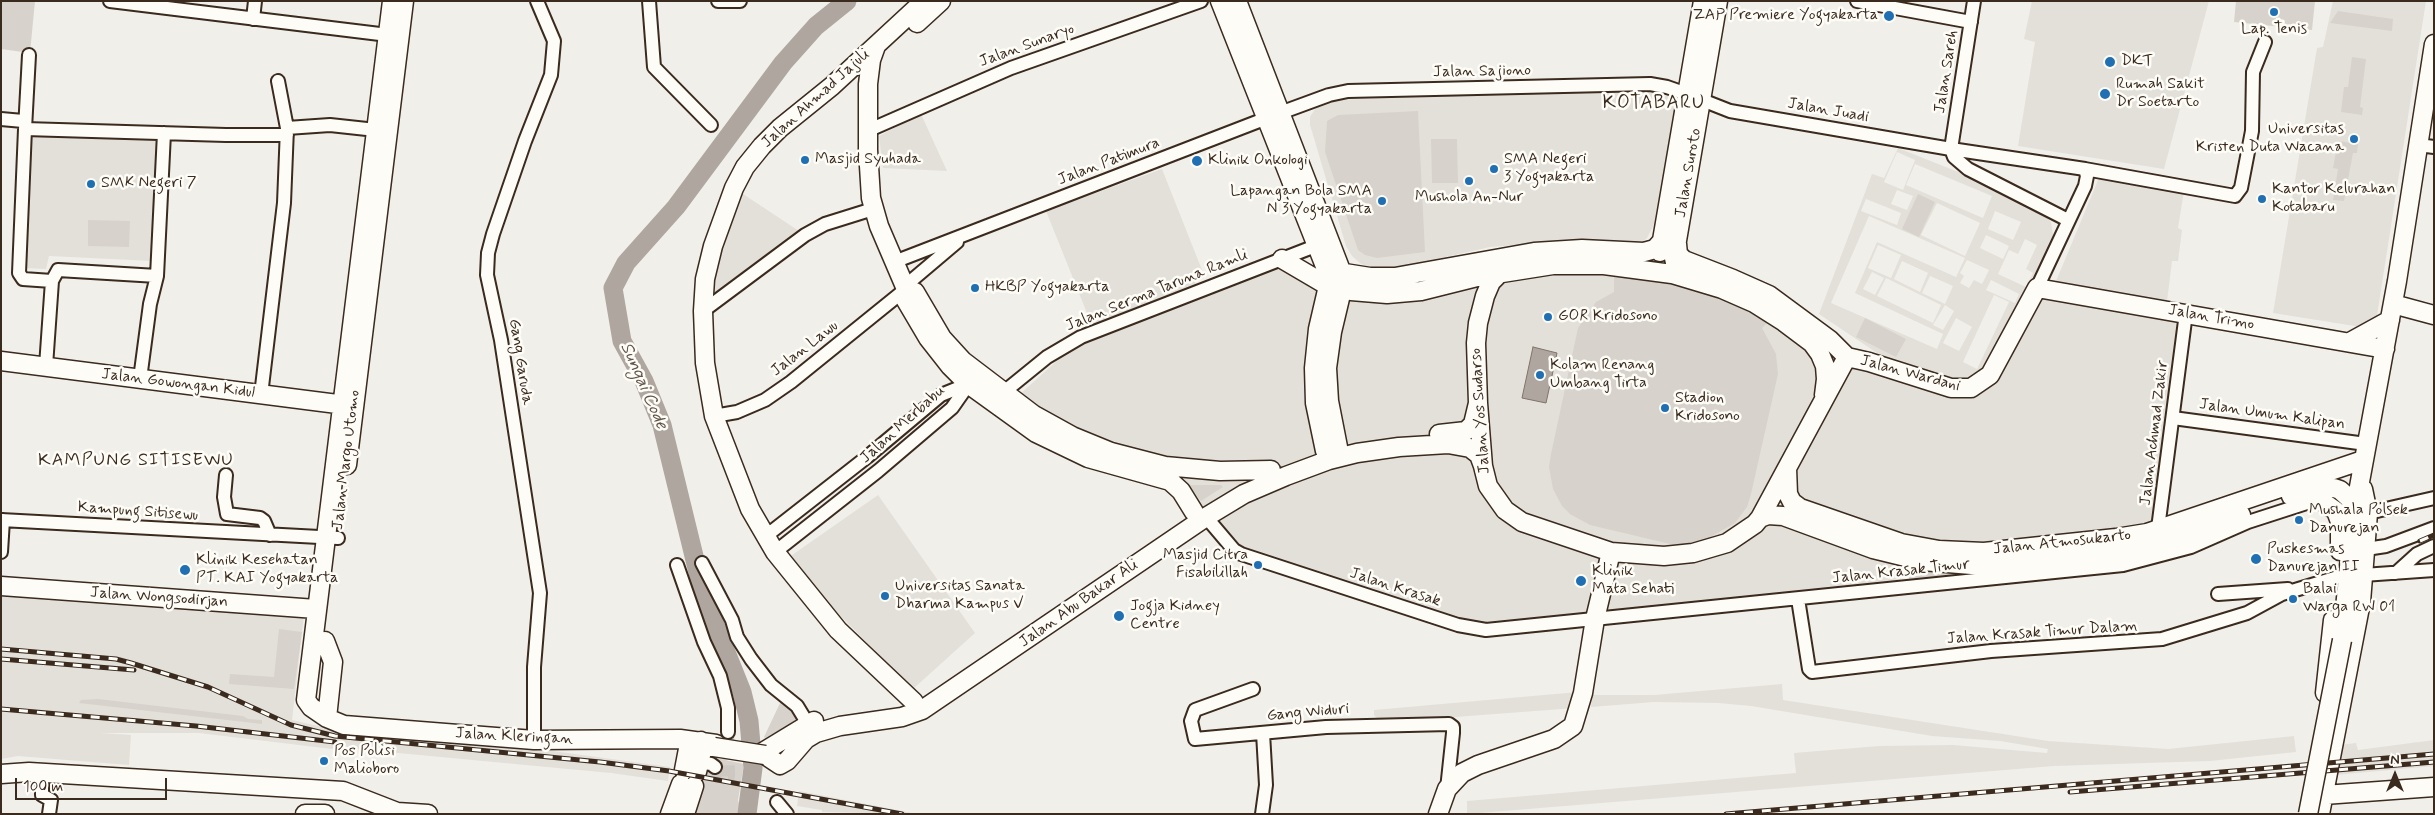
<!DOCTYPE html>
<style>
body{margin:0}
#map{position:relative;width:2435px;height:815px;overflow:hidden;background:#f1efea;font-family:Mynerve,sans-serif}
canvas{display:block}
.frame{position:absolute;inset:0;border:2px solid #3b2a1e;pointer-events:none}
.north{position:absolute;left:2370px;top:750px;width:50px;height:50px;-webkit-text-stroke:4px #fdfcf7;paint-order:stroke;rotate:0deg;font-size:14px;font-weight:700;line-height:20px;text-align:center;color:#3b2a1e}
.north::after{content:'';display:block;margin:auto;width:18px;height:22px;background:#3b2a1e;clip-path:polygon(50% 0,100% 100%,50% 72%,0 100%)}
.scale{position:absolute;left:15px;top:778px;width:152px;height:22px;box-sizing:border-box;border:2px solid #3b2a1e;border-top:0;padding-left:6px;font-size:15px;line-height:18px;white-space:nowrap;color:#3b2a1e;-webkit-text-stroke:4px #fdfcf7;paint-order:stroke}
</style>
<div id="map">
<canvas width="2435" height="815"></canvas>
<div class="frame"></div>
<div class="north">N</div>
<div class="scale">100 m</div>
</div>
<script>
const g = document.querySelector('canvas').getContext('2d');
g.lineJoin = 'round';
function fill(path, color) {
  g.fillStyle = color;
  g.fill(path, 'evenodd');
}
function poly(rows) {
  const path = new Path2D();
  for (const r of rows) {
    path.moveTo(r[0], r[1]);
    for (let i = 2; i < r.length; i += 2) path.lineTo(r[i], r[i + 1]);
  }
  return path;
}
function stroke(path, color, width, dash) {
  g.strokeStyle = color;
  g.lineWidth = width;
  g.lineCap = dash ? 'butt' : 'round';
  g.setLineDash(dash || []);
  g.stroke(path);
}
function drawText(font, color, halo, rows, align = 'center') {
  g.font = font + ' Mynerve,sans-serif';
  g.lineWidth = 5;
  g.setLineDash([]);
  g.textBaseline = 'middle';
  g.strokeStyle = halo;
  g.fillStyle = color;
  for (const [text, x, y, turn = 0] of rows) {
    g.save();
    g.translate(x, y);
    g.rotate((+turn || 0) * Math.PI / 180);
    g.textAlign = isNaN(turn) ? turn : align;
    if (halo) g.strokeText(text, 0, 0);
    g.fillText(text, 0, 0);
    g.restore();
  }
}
const built = poly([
 [2032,1,2209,1,2164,169,2018,146,2035,42,2024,39],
 [2333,1,2426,1,2376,322,2361,327,2273,313,2317,48,2323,47],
 [1539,91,1659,92,1667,93,1671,97,1675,110,1654,224,1647,238,1641,243,1570,241,1490,247,1384,271,1361,264,1352,256,1346,246,1310,125,1310,117,1315,109,1325,103,1338,100],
 [921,114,947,171,883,168,879,136],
 [27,130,160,135,152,261,49,256,46,269,24,268],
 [1898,148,2001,189,2038,209,2051,222,2054,240,1982,378,1961,383,1883,357,1819,314,1872,174,1884,178],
 [1897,152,1915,160,1903,190,1884,182],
 [1915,164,1992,196,1983,218,1906,185],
 [1897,190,1913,196,1907,210,1891,204],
 [1866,199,1901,213,1897,225,1861,211],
 [1937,203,1980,223,1965,256,1921,235],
 [1995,211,2021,222,2013,240,1988,229],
 [1869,216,1965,258,1956,277,1877,242,1855,293,1943,334,1937,349,1831,303],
 [1986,235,2009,246,2003,259,1980,248],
 [2025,239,2037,245,2026,269,2033,273,2026,287,1998,274,2009,250,2018,254],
 [1878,245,1901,255,1891,278,1868,268],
 [1967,260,1989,270,1982,284,1974,280,1969,288,1960,283,1964,276,1960,273],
 [1902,261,1928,273,1920,292,1894,279],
 [1872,272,1884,278,1875,295,1863,289],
 [1930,276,1953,286,1945,304,1922,293],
 [1886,278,1941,305,1933,323,1877,296],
 [1991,280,2019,294,2015,303,1986,290],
 [1994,295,2009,302,1977,369,1963,362],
 [1945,305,1954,311,1943,330,1933,325],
 [1956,318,1972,327,1959,351,1943,343],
 [1162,169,1202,270,1192,275,1197,287,1093,328,1046,211],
 [2101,173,2184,191,2178,228,2182,230,2178,261,2172,261,2167,301,2054,286],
 [734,188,805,235,703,311],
 [1282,266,1314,286,1582,270,1699,289,1758,313,1803,346,1809,353,1858,366,1973,391,2038,289,2190,313,2153,519,2149,526,1981,547,1898,537,1901,583,1516,628,1463,624,1243,549,1217,524,1161,455,1103,441,1066,424,1019,395,1060,358,1081,345],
 [878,495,975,633,913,689,785,560],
 [1,591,304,615,292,720,344,732,531,748,670,767,668,781,611,773,334,747,332,749,199,733,101,733,131,735,129,765,18,756,1,759],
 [1782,684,1783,700,2048,741,2168,749,2294,736,2296,752,2210,761,2054,766,1467,814,1467,801,1796,773,1794,753,1879,746,1953,745,2047,753,2048,749,2000,741,1932,736,1751,706,1718,703,1654,702,1591,707,1592,695,1654,695],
 [1578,692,1575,708,1389,722,1381,722,1374,715,1374,710],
 [2434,740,2434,766,2335,775,2340,745,2356,743,2358,750],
 [799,791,892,809,917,814,822,812,822,810,797,806]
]);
const green = poly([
 [1,1,35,1,30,53,1,49],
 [2236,1,2315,1,2312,30,2234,22],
 [2338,11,2393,19,2392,31,2330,23],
 [2352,57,2366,59,2360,107,2363,108,2362,115,2341,112,2344,87,2348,87],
 [1418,111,1425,252,1377,258,1365,255,1358,250,1325,152,1327,121,1338,115],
 [1431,139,1457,139,1458,183,1432,183],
 [2338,141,2358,144,2357,153,2353,153,2344,201,2333,200,2338,169,2333,168],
 [1918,194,1935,202,1919,237,1902,229],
 [88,220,130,221,129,247,88,246],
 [1614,274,1657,280,1688,288,1731,303,1768,322,1762,328,1776,354,1778,374,1751,494,1747,507,1735,523,1705,540,1683,544,1670,544,1590,525,1570,514,1562,506,1553,489,1549,467,1551,454,1578,328,1596,302,1614,292],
 [1865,318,1906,339,1896,357,1856,337],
 [1188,485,1221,485,1223,487,1201,501],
 [1909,566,1978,574,1909,582],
 [279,629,302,632,294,689,229,684,230,674,274,677],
 [98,699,243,716,248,719,262,720,262,724,79,703,81,700],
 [781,701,788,702,797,721,765,738,764,737],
 [711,757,744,764,738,800,740,807,738,814,693,814,701,795,707,761]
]);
const water = poly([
 [1533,347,1557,353,1546,403,1522,398,1533,347]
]);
const river = poly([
 [747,814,753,768,749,721,742,692,704,597,662,425,644,381,622,341,613,288,626,263,676,207,783,63,816,26,847,1]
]);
const streetTunnel = poly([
 [715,767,722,777,729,776,728,732]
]);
const street = poly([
 [110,1,388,35],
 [649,1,654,67,711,125],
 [718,1,740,1],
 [1857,1,1971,22],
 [253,19,255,1],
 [278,81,287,128],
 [1702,100,1730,111,1951,149,2085,169,2087,176,2085,186,2037,288],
 [1280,113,1329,95,1348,91,1650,84,1667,87,1687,94],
 [1,119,23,121],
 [25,129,29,55],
 [867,131,1011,68,1201,1],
 [2418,145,2434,147],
 [1951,149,1974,1],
 [1951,149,1954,157,1968,169,2068,220],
 [2085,169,2235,196,2241,188,2252,131,2253,72,2265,42],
 [894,262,1267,118],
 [52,281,23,279,19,273,25,129,226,135,287,135],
 [905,286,957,242],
 [703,311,805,235,825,224,873,209],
 [46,366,52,281,58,270,157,276,164,133],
 [140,379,150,304,157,276],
 [261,395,284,203,287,128,330,125,376,130],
 [999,396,1047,357,1081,337,1318,245],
 [714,416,737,412,765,400,791,382,906,289],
 [2173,418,2366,444],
 [226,475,224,497,227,514,260,518,264,521,270,535],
 [2368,513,2434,498],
 [1206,517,1234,550,1241,554,1458,625,1486,630,2123,565,2191,547,2248,522,2313,501],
 [1,520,338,538],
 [766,536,867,457,941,395,968,384],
 [2157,536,2186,313],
 [2366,549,2386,546,2434,528],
 [1,552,3,520],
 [775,552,878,471,952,408,973,378],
 [702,563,732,620,737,637,751,659,771,685,797,706,808,724],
 [677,565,704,642,720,676,728,708,728,732],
 [2396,573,2417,554,2434,546],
 [2363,575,2434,570],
 [2218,594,2288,589],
 [1798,599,1809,669,1812,672,1991,651,2162,639,2247,613,2282,594,2338,577],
 [1253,689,1195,710,1191,721,1195,739,1326,727,1449,724,1453,727,1453,733,1447,789],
 [534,740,534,667,540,593,501,340,487,275,488,253,493,234,525,141,551,75,554,41,537,1],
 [698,762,711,764,715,767],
 [42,773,42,795,51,800,49,814],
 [777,802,787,814],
 [1262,814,1266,785,1263,733]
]);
const secondary = poly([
 [392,1,306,700,311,707,327,718,344,725,534,740,680,739,716,744],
 [1220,1,1328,274,1328,286,1318,329,1314,368,1315,403,1325,451],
 [1237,1,1342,273,1342,290,1332,332,1327,368,1329,401,1338,447],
 [917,23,941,1],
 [876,46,871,60,868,84,868,150,871,198,879,226,906,289,905,299,928,338,950,366,968,384,1036,433,1088,458,1170,481,1181,491,1194,512],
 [1677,244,1678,254,1684,260,1733,279,1769,295,1830,340,1847,357],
 [1660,252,1703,1],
 [1282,259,1328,286,1351,291,1387,294,1421,291,1477,277,1553,265,1604,265,1672,274,1722,289,1754,303,1784,322,1812,343,1820,354,1825,366,1826,379,1824,395],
 [1332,271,1370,277,1395,277,1534,252,1582,249,1644,252,1655,249,1662,241],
 [1501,272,1491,282,1485,296,1478,323,1476,343,1478,403,1483,466,1488,486,1505,510,1522,522,1611,552,1664,556,1693,553,1727,543,1755,524,1760,518,1847,357],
 [1689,278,1676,267,1674,258,1718,1],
 [906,289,915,292,942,338,963,361,1034,415,1072,436,1111,452,1165,466,1220,471,1271,470],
 [2393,304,2434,315],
 [2350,342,2390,320],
 [1847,357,1869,362,1951,388,1971,388,1990,375,2037,288,2385,349],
 [1,361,353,406],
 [1439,434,1466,431,1473,424,1478,403],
 [347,465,404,1],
 [1787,468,1788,494,1792,502,1800,508,1901,543,1939,550,1984,552,2116,538,2147,533,2363,460],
 [2291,496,2319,488,2334,488,2340,490,2350,499,2354,514],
 [2298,497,2319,499,2336,511,2340,522,2340,551],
 [1760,518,1768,515,1783,516,1873,549,1922,561,1984,566,2133,550,2184,536,2241,515],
 [1,586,316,609],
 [2342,640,2354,514,2397,281,2434,44],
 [325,641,333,662,327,718],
 [2325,693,2333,620],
 [914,702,838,630,775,552,750,509,714,416,705,363,703,311,705,279,713,246,734,188,745,167,762,146,780,128,832,86,924,1],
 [763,752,814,721],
 [765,755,780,765,787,761,806,739,816,733,840,726,902,717,922,710,1206,517,1244,494,1286,476,1329,460,1357,453,1399,447,1448,444,1470,448,1479,455,1483,466],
 [684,770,688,749,701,741],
 [697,772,703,747,714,747],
 [1,774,29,772,343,791,397,812],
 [2316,799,2324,795,2434,787],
 [305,814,325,814],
 [391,814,397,812,428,814],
 [670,814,681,784],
 [685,814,694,786],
 [1438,814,1447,789,1462,773,1478,765,1554,739,1573,726,1583,693,1595,619,1611,552],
 [2320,814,2361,602,2368,513,2363,489]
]);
const rail = poly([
 [2420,541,2434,535],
 [1,649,116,659,131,663,208,687,291,725,335,736,600,762,669,771,902,814],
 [1,659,134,670],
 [1,709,196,726,335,742],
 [2070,792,2434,762],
 [1726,814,2434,754]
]);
const secondaryBridge = poly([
 [714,747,765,755],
 [2308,814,2342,640]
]);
const markers = [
 [2274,12,5,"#1f6fb2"],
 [1889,16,6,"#1f6fb2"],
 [2110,62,6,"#1f6fb2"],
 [2105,94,6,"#1f6fb2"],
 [2354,139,5,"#1f6fb2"],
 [805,160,5,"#1f6fb2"],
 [1197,161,6,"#1f6fb2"],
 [1494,169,5,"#1f6fb2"],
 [1469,181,5,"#1f6fb2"],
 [91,184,5,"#1f6fb2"],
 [2262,199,5,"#1f6fb2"],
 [1382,201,5,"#1f6fb2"],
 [975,288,5,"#1f6fb2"],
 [1548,317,5,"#1f6fb2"],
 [1540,375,5,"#1f6fb2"],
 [1665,408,5,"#1f6fb2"],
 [2299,520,5,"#1f6fb2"],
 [2256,559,6,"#1f6fb2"],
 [1258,565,5,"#1f6fb2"],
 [185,570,6,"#1f6fb2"],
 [1581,581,6,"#1f6fb2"],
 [885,596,5,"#1f6fb2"],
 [2293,599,5,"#1f6fb2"],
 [1119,616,6,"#1f6fb2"],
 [324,761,5,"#1f6fb2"]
];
const poiNames = [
 ["ZAP Premiere Yogyakarta",1878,16,"right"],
 ["Lap. Tenis",2274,30,"center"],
 ["DKT",2121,62],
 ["Rumah Sakit",2116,85],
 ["Dr Soetarto",2116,103],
 ["Universitas",2344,130,"right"],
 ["Kristen Duta Wacana",2344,148,"right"],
 ["Masjid Syuhada",815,160],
 ["SMA Negeri",1504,160],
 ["3 Yogyakarta",1504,178],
 ["Klinik Onkologi",1208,161],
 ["SMK Negeri 7",101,184],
 ["Kantor Kelurahan",2272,190],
 ["Kotabaru",2272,208],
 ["Lapangan Bola SMA",1372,192,"right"],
 ["N 3 Yogyakarta",1372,210,"right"],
 ["Mushola An-Nur",1469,198,"center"],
 ["HKBP Yogyakarta",985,288],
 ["GOR Kridosono",1558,317],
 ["Kolam Renang",1550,366],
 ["Umbang Tirta",1550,384],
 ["Stadion",1675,399],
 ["Kridosono",1675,417],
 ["Mushala Polsek",2309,511],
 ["Danurejan",2309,529],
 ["Puskesmas",2267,550],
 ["Danurejan II",2267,568],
 ["Masjid Citra",1248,556,"right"],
 ["Fisabilillah",1248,574,"right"],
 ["Klinik Kesehatan",196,561],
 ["PT. KAI Yogyakarta",196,579],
 ["Klinik",1592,572],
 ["Mata Sehati",1592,590],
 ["Universitas Sanata",895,587],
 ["Dharma Kampus V",895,605],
 ["Balai",2303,590],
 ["Warga RW 01",2303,608],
 ["Jogja Kidney",1130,607],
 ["Centre",1130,625],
 ["Pos Polisi",334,752],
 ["Malioboro",334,770]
];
const streetNames = [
 ["Jalan Sunaryo",1027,46,-20],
 ["Jalan Sajiono",1482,72,-1],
 ["Jalan Sareh",1947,72,-81],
 ["Jalan Ahmad Jajuli",816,99,-42],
 ["Jalan Juadi",1828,111,10],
 ["Jalan Patimura",1109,162,-21],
 ["Jalan Suroto",1689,173,-80],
 ["Jalan Serma Taruna Ramli",1157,291,-22],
 ["Jalan Trimo",2211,318,10],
 ["Jalan Lawu",805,349,-38],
 ["Gang Garuda",520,362,81],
 ["Jalan Wardani",1910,374,15],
 ["Jalan Gowongan Kidul",178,384,7],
 ["Jalan Yos Sudarso",1481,411,-94],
 ["Jalan Umum Kalipan",2272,415,8],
 ["Jalan Merbabu",903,425,-42],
 ["Jalan Achmad Zakir",2155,433,-83],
 ["Jalan Margo Utomo",347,460,-83],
 ["Kampung Sitisewu",138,512,4],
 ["Jalan Atmosukarto",2062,543,-6],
 ["Jalan Krasak Timur",1901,572,-6],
 ["Jalan Krasak",1395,588,18],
 ["Jalan Wongsodirjan",159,598,4],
 ["Jalan Abu Bakar Ali",1079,604,-35],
 ["Jalan Krasak Timur Dalam",2042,633,-4],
 ["Gang Widuri",1308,713,-5],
 ["Jalan Kleringan",514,737,3]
];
const waterNames = [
 ["Sungai Code",643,386,66]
];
const neighbourhoodNames = [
 ["KAMPUNG SITISEWU",136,461]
];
const quarterNames = [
 ["KOTABARU",1654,104]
];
fill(built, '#e3e0da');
fill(green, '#d7d2cc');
fill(water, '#aea69f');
stroke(water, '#80746b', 1);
stroke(river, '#aea69f', 19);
stroke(streetTunnel, '#cdc8c1', 12, [12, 6]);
stroke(street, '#3b2a1e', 16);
stroke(secondary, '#3b2a1e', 21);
stroke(street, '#fdfcf7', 12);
stroke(secondary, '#fdfcf7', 18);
stroke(rail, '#3b2a1e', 5);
stroke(rail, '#fdfcf7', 3, [9]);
stroke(secondaryBridge, '#3b2a1e', 21, []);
stroke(secondaryBridge, '#fdfcf7', 18);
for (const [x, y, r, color] of markers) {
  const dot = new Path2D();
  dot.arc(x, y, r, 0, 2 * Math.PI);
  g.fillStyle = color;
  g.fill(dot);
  stroke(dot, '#fdfcf7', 2);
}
drawText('16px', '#3b2a1e', '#fdfcf7', poiNames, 'left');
drawText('16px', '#3b2a1e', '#fdfcf7', streetNames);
drawText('italic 18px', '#63554b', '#fdfcf7', waterNames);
g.letterSpacing = '1px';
drawText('18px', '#3b2a1e', '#fdfcf7', neighbourhoodNames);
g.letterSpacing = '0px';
g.letterSpacing = '1px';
drawText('19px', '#3b2a1e', '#fdfcf7', quarterNames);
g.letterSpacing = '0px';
</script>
